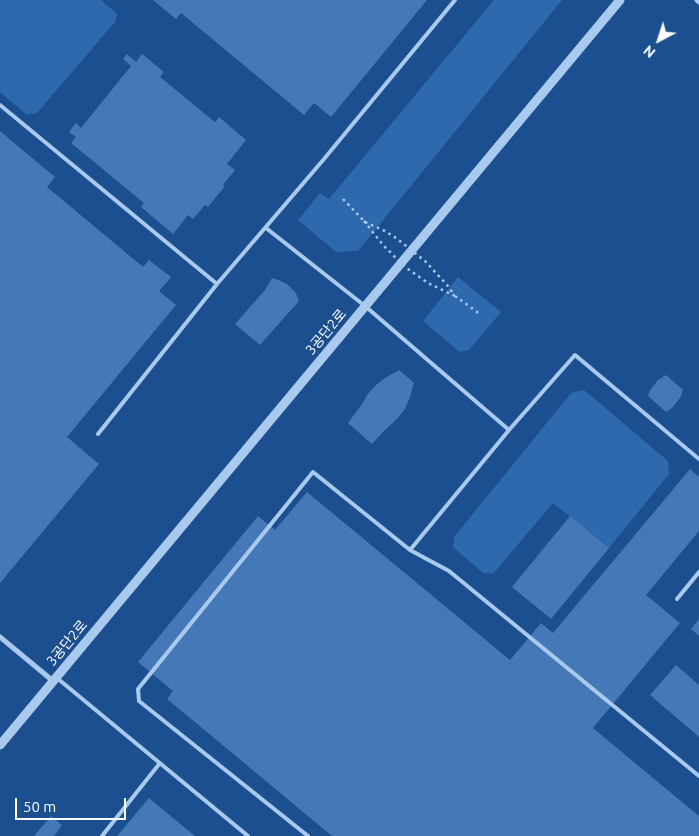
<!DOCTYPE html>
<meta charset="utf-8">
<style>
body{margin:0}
#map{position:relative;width:699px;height:836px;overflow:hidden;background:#1b4f8f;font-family:Ubuntu,sans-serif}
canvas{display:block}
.north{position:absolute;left:634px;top:15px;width:50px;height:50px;-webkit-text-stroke:4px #1b4f8f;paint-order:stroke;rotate:220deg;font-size:14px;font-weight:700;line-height:20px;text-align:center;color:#fff}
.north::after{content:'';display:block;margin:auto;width:18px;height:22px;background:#fff;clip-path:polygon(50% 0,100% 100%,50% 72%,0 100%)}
.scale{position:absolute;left:15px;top:798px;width:111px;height:22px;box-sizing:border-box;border:2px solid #fff;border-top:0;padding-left:6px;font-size:15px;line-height:18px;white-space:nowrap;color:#fff;-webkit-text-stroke:4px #1b4f8f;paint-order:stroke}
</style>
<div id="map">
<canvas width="699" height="836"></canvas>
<div class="north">N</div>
<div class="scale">50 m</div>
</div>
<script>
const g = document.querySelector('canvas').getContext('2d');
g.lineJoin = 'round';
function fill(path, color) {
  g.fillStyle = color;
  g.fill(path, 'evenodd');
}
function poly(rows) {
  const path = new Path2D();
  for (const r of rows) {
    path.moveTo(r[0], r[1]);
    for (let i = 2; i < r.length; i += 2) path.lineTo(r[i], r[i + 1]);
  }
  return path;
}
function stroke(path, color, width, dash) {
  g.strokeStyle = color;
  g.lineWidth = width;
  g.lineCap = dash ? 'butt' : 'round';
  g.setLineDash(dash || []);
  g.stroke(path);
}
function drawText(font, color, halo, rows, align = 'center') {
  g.font = font + ' Ubuntu,"Noto Sans KR",sans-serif';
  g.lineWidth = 5;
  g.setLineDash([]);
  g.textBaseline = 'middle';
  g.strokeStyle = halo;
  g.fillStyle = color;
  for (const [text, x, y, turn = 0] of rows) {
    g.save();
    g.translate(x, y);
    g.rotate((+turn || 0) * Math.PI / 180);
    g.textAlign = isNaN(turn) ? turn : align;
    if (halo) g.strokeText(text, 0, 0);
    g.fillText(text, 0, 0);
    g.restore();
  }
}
const green = poly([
 [0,0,101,0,117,14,115,22,37,113,27,115,0,92],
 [494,0,562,0,358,251,336,252,298,220,320,193,329,199],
 [458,277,501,312,469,350,460,352,423,321],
 [584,390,668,461,669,474,609,548,553,503,493,574,483,573,453,547,454,537,571,393]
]);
const building = poly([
 [153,0,427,0,331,117,314,103,304,115,181,13,176,19],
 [127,54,136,62,142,54,164,72,160,77,215,122,219,117,246,140,227,164,235,170,223,185,225,186,208,207,205,205,193,219,188,215,173,234,141,207,144,203,71,143,76,137,69,132,76,123,81,128,131,66,123,59],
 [0,131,55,177,47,187,143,267,149,260,171,277,159,291,176,305,67,437,99,464,0,583],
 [272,278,278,280,287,284,296,293,299,301,260,345,235,324,265,290],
 [399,370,414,383,410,397,405,409,397,419,384,431,372,444,348,423,362,404,367,395,376,385,385,378],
 [666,375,683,390,680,398,672,408,666,412,648,396,650,390,658,380],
 [690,469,699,477,699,531,646,595,680,623,593,728,699,816,699,836,332,836,167,699,173,691,138,662,258,516,275,530,307,492,510,660,541,623,553,633],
 [570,516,609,548,551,619,512,587],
 [699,619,699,636,691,629],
 [676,665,699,685,699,737,650,695],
 [149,798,195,836,117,836],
 [51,816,62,825,54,836,34,836]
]);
const path = poly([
 [343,199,364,221],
 [455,296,480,314]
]);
const service = poly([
 [0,105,217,284],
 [266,228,365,306,509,430],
 [98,434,217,284,324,159,455,0],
 [410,550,509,430,575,355,699,459],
 [677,599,699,572],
 [57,678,248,836],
 [102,836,160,763],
 [308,836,139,701,138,689,313,472,410,550,449,571,699,776]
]);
const minor = poly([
 [697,0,699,2],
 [0,637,53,681]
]);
const tertiary = poly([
 [0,745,620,0]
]);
const pathBridge = poly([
 [364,221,383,245,405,267,428,283,455,296],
 [365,222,385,231,396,238,425,261,448,286,454,295]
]);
const streetNames = [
 ["3공단2로",326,332,-50],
 ["3공단2로",67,643,-50]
];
fill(green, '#2e69ad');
fill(building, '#4478b7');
stroke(path, '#a9c9ee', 2.5, [2.5, 4]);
stroke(service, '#a9c9ee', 4);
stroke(minor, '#a9c9ee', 5);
stroke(tertiary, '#a9c9ee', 9);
stroke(pathBridge, '#a9c9ee', 2.5, [2.5, 4]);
drawText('14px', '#fff', '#1b4f8f', streetNames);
</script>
